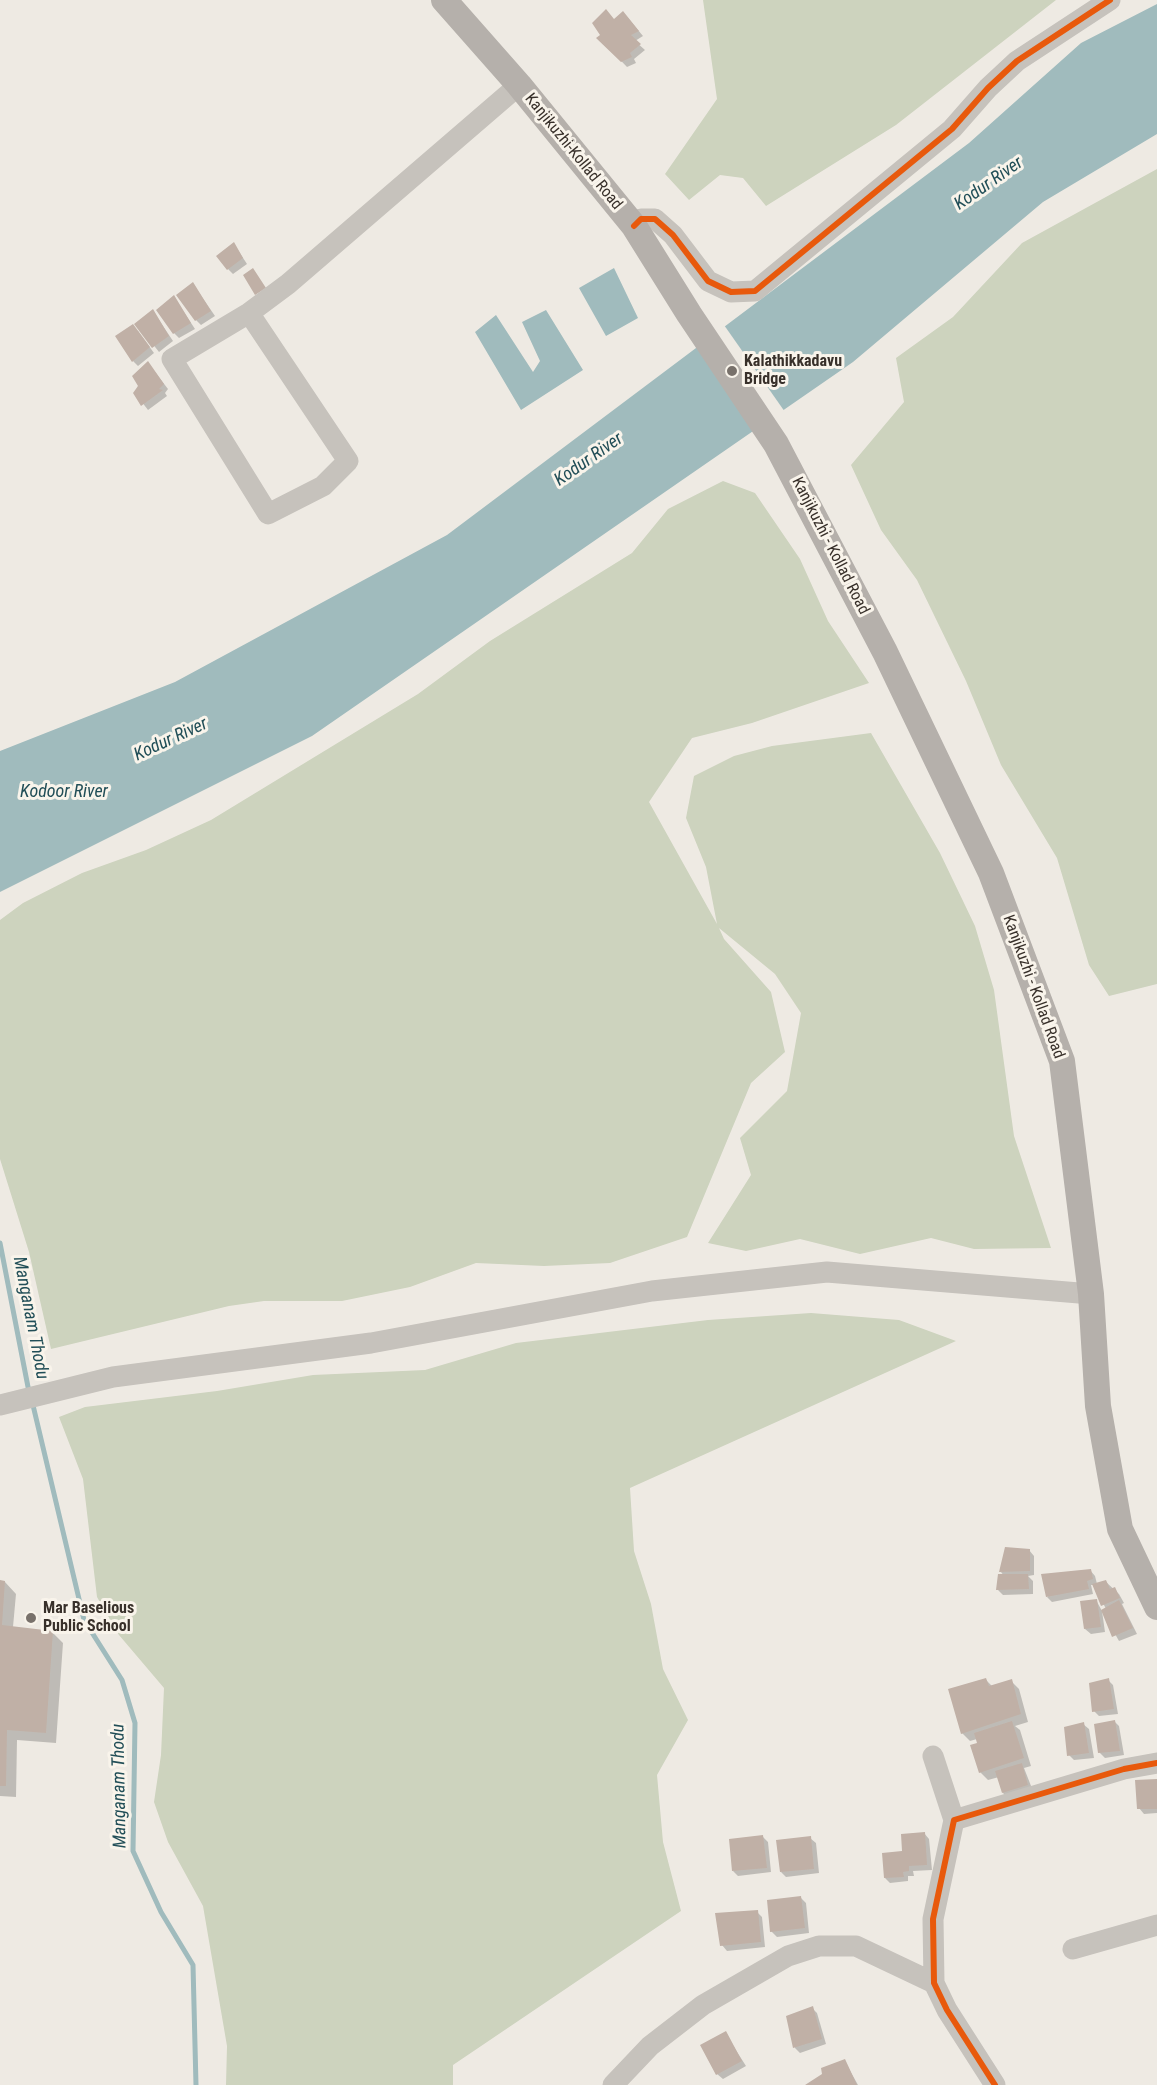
<!DOCTYPE html>
<style>
body{margin:0}
canvas{display:block;background:#eeeae3}
</style>
<canvas width="1157" height="2085"></canvas>
<script>
const g = document.querySelector('canvas').getContext('2d');
g.lineJoin = 'round';
function fill(path, color) {
  g.fillStyle = color;
  g.fill(path, 'evenodd');
}
function poly(rows) {
  const path = new Path2D();
  for (const r of rows) {
    path.moveTo(r[0], r[1]);
    for (let i = 2; i < r.length; i += 2) path.lineTo(r[i], r[i + 1]);
  }
  return path;
}
function stroke(path, color, width, dash) {
  g.strokeStyle = color;
  g.lineWidth = width;
  g.lineCap = dash ? 'butt' : 'round';
  g.setLineDash(dash || []);
  g.stroke(path);
}
function drawText(font, color, halo, rows, align = 'center') {
  g.font = font + ' "Roboto Condensed",sans-serif';
  g.lineWidth = 6;
  g.setLineDash([]);
  g.textBaseline = 'middle';
  g.strokeStyle = halo;
  g.fillStyle = color;
  for (const [text, x, y, turn = 0] of rows) {
    g.save();
    g.translate(x, y);
    g.rotate((+turn || 0) * Math.PI / 180);
    g.textAlign = isNaN(turn) ? turn : align;
    if (halo) g.strokeText(text, 0, 0);
    g.fillText(text, 0, 0);
    g.restore();
  }
}
const green = poly([
 [703,0,1056,0,896,125,766,206,743,178,720,175,689,200,665,174,717,99],
 [1157,169,1157,984,1109,996,1089,965,1057,858,1001,765,966,681,917,580,881,530,851,465,904,402,896,358,953,317,1022,243],
 [723,481,755,493,800,559,828,621,869,683,752,723,692,738,649,802,717,924,706,867,686,818,694,776,734,756,772,746,871,733,940,853,975,926,994,990,1014,1136,1051,1248,974,1249,931,1238,860,1254,800,1239,746,1251,708,1243,751,1175,740,1138,787,1091,801,1013,775,974,719,928,724,939,771,992,785,1052,751,1083,687,1237,610,1263,544,1266,476,1263,410,1287,342,1301,264,1301,229,1306,51,1349,29,1252,0,1159,0,920,23,903,82,873,146,850,211,820,418,694,490,641,632,553,668,509],
 [811,1313,899,1320,956,1341,630,1488,634,1551,651,1604,663,1669,688,1720,657,1775,663,1842,681,1911,453,2065,453,2085,226,2085,227,2046,203,1906,168,1842,154,1802,161,1755,164,1688,119,1635,97,1597,83,1479,59,1417,85,1407,217,1391,313,1375,425,1370,516,1343,708,1320]
]);
const water = poly([
 [1157,4,1157,134,1043,202,853,362,312,736,0,892,0,751,175,682,447,535,969,143,1081,43],
 [614,268,638,318,606,336,579,288],
 [546,310,583,370,521,410,475,332,496,315,533,372,540,361,522,322]
]);
const pier = poly([
 [724,325,785,412,760,430,700,342]
]);
const shadow = poly([
 [628,18,643,36,635,41,645,50,634,59,636,63,627,67,599,38,614,21],
 [234,244,247,264,233,274,228,269],
 [193,284,215,316,201,325,196,320],
 [174,297,195,329,179,338,174,333],
 [153,311,173,341,159,352,137,324],
 [138,331,154,353,138,366,133,361],
 [148,363,168,389,165,393,167,396,148,410,135,393],
 [1029,1550,1034,1556,1034,1575,1028,1576,1033,1581,1033,1594,1003,1595,998,1590,1004,1576,1001,1572],
 [1090,1570,1095,1576,1097,1584,1106,1582,1119,1594,1124,1603,1122,1604,1137,1634,1119,1641,1102,1611,1105,1632,1091,1634,1085,1629,1096,1600,1102,1611,1106,1609,1094,1585,1091,1585,1093,1594,1052,1602,1047,1597],
 [0,1582,5,1582,16,1594,13,1627,52,1632,63,1643,56,1743,17,1740,16,1797,0,1796],
 [986,1680,993,1687,1011,1681,1019,1689,1028,1722,1015,1726,1020,1730,1031,1766,1024,1768,1033,1791,1008,1798,1003,1793,999,1777,988,1780,980,1772,977,1739,970,1741,962,1733],
 [1108,1680,1113,1685,1118,1714,1099,1716,1094,1711],
 [1114,1721,1119,1726,1124,1755,1105,1758,1099,1752],
 [1083,1724,1089,1729,1094,1758,1074,1760,1069,1755],
 [1157,1780,1157,1813,1144,1814,1139,1808],
 [924,1833,929,1839,932,1870,913,1871,914,1876,908,1876,908,1881,890,1883,885,1878,904,1853],
 [763,1837,768,1842,771,1872,738,1876,733,1871],
 [810,1838,816,1843,819,1873,786,1877,781,1872],
 [801,1898,806,1903,809,1933,777,1937,771,1931],
 [757,1912,762,1917,765,1947,727,1951,722,1945],
 [812,2008,817,2013,826,2044,800,2053,795,2048,787,2017],
 [725,2033,746,2066,723,2079,717,2074],
 [844,2060,858,2085,808,2085]
]);
const stream = poly([
 [0,1243,29,1392],
 [32,1401,84,1620,122,1680,135,1723,133,1851,161,1912,193,1965,196,2085]
]);
const building = poly([
 [606,9,614,19,623,11,639,31,631,35,641,44,630,53,632,57,621,62,596,38,600,35,592,23],
 [234,242,243,258,227,270,216,256],
 [253,268,266,288,255,295,243,275],
 [193,282,211,311,195,321,176,295],
 [174,295,191,323,173,334,156,310],
 [153,309,169,336,152,348,134,324],
 [133,324,150,347,132,362,115,336],
 [148,361,164,384,159,389,163,390,141,406,133,393,138,386,132,376],
 [1005,1547,1030,1549,1030,1571,999,1572],
 [1091,1569,1093,1579,1087,1581,1089,1589,1046,1597,1041,1574],
 [998,1574,1028,1574,1029,1589,996,1590],
 [0,1580,5,1581,2,1625,53,1631,46,1733,7,1730,6,1786,0,1786],
 [1106,1580,1110,1589,1115,1587,1120,1598,1101,1606,1092,1584],
 [1097,1599,1101,1627,1084,1629,1080,1601],
 [1119,1600,1133,1628,1112,1637,1101,1610],
 [986,1678,989,1686,1012,1679,1021,1714,961,1734,948,1689],
 [1109,1678,1114,1709,1092,1712,1089,1683],
 [1115,1720,1120,1751,1098,1753,1094,1724],
 [1012,1721,1024,1758,979,1773,970,1745,977,1743,974,1733],
 [1084,1722,1089,1753,1067,1756,1064,1727],
 [1022,1763,1028,1785,1002,1793,995,1771],
 [1157,1779,1157,1809,1137,1809,1135,1780],
 [925,1832,927,1865,909,1866,909,1871,903,1872,904,1877,884,1878,882,1853,902,1851,901,1834],
 [763,1835,767,1868,732,1871,729,1839],
 [811,1836,814,1869,780,1872,776,1840],
 [801,1896,805,1928,770,1932,767,1900],
 [758,1910,761,1942,720,1946,715,1913],
 [813,2006,822,2039,793,2048,786,2016],
 [726,2031,742,2061,716,2075,700,2045],
 [845,2059,857,2085,805,2085,822,2074,821,2068]
]);
const minor = poly([
 [634,226,641,219,655,219,673,235,708,281,731,292,755,291,952,129,988,88,1017,61,1110,0],
 [249,313,348,461,323,486,268,514,172,359,249,313,288,284,519,85],
 [0,1405,113,1377,371,1343,652,1291,827,1272,1091,1294],
 [933,1756,954,1820],
 [1073,1949,1157,1925],
 [613,2085,650,2046,703,2005,788,1956,819,1946,856,1946,934,1983],
 [995,2085,947,2010,934,1983,933,1919,954,1820,1124,1769,1157,1763]
]);
const major = poly([
 [444,0,519,85,634,226,689,314,776,444,885,652,991,873,1062,1061,1091,1294,1098,1406,1120,1529,1157,1607]
]);
const cycleway = poly([
 [634,226,641,219,655,219,673,235,708,281,731,292,755,291,952,129,988,88,1017,61,1110,0],
 [995,2085,947,2010,934,1983,933,1919,954,1820,1124,1769,1157,1763]
]);
const markers = [
 [732,371,6,"#78716b"],
 [31,1618,6,"#78716b"]
];
const streetNames = [
 ["Kanjikuzhi-Kollad Road",573,152,51],
 ["Kanjikuzhi - Kollad Road",830,546,63],
 ["Kanjikuzhi - Kollad Road",1033,987,70]
];
const poiNames = [
 ["Kalathikkadavu",744,362],
 ["Bridge",744,380],
 ["Mar Baselious",43,1609],
 ["Public School",43,1627]
];
const waterNames = [
 ["Kodur River",989,184,-35],
 ["Kodur River",589,460,-35],
 ["Kodur River",171,740,-25],
 ["Kodoor River",64,792],
 ["Manganam Thodu",30,1318,79],
 ["Manganam Thodu",120,1786,-91]
];
fill(green, '#cdd3be');
fill(water, '#a0bbbd');
fill(pier, '#eeeae3');
fill(shadow, '#0003');
stroke(stream, '#a0bbbd', 5);
fill(building, '#c0b0a6');
stroke(minor, '#c6c2bc', 21);
stroke(major, '#b5b0ab', 26);
stroke(cycleway, '#e8590c', 6);
for (const [x, y, r, color] of markers) {
  const dot = new Path2D();
  dot.arc(x, y, r, 0, 2 * Math.PI);
  g.fillStyle = color;
  g.fill(dot);
  stroke(dot, '#f9f4eb', 2);
}
drawText('16px', '#38302a', '#f9f4eb', streetNames);
drawText('bold 16px', '#38302a', '#f9f4eb', poiNames, 'left');
drawText('italic 18px', '#214e57', '#f9f4eb', waterNames);
</script>
